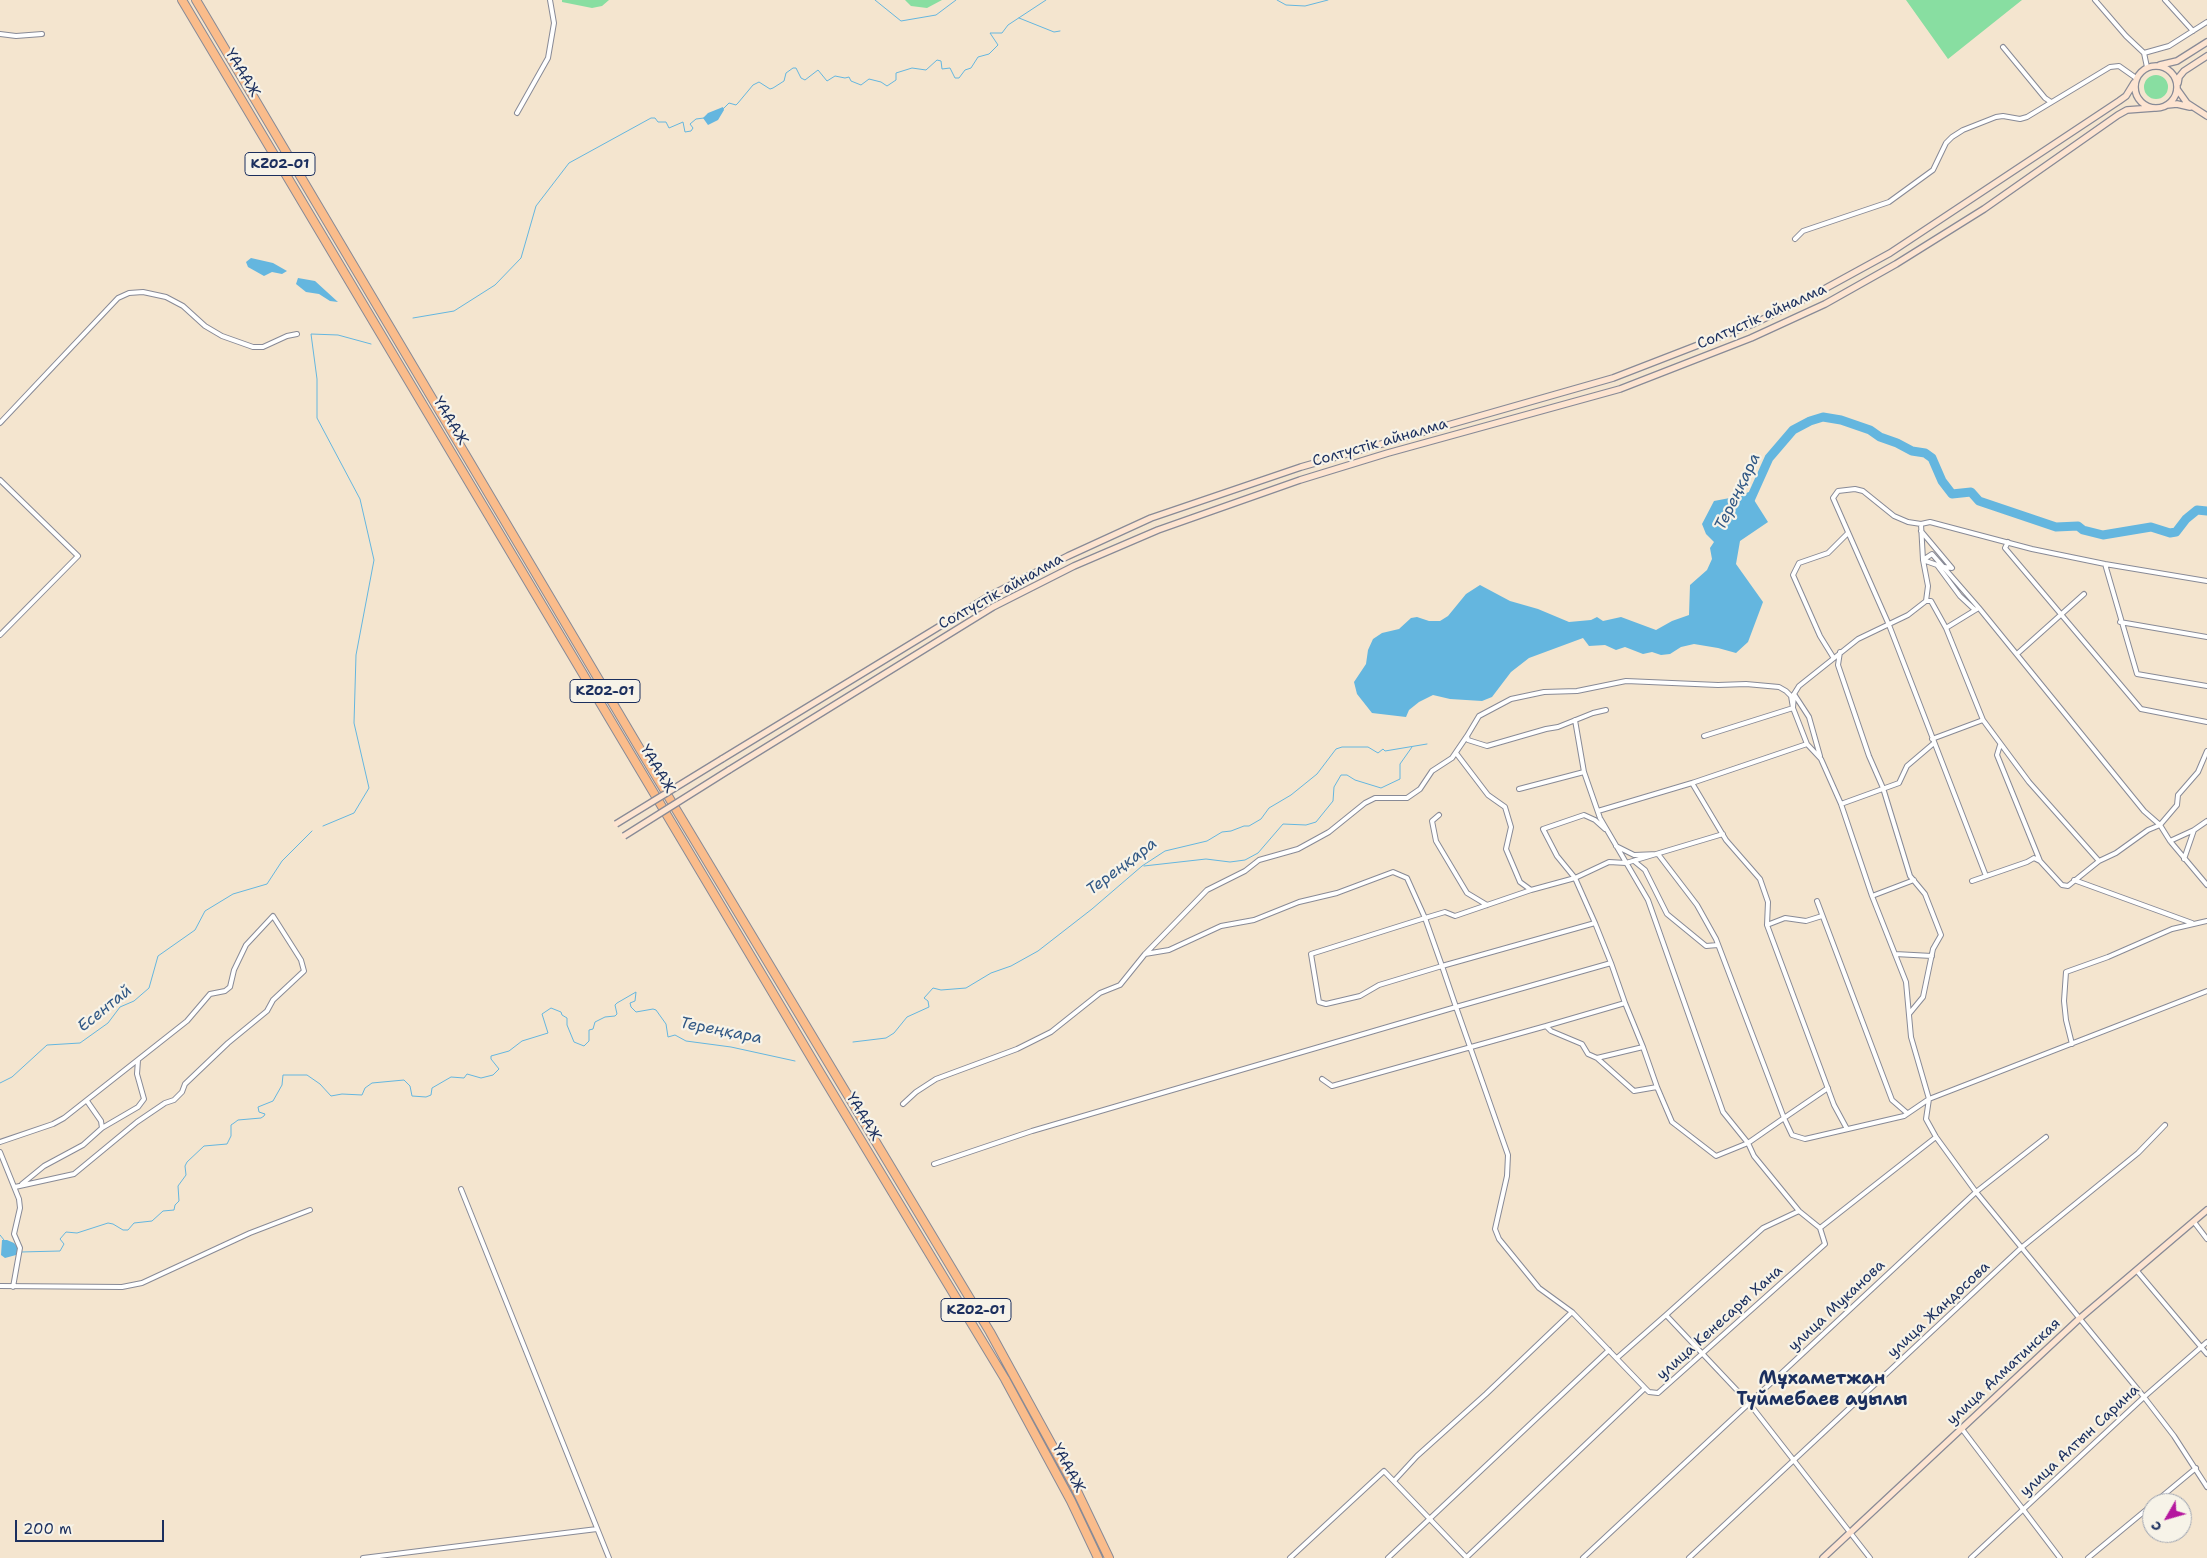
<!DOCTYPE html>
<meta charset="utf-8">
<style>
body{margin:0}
#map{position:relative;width:2207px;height:1558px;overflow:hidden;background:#f4e5cf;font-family:"Shantell Sans",sans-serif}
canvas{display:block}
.north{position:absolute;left:2142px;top:1493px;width:50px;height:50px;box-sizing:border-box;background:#f7f3e8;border:1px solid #9fa5b1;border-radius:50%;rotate:232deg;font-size:14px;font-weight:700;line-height:20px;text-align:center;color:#1b2f5e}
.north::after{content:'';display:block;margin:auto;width:18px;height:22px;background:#b5179e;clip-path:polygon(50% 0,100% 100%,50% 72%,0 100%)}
.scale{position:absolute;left:15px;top:1520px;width:149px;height:22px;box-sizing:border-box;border:2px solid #1b2f5e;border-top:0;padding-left:6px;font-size:15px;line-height:18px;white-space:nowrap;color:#1b2f5e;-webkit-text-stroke:4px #f7f3e8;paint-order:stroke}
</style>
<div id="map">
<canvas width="2207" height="1558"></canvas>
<div class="north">С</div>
<div class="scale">200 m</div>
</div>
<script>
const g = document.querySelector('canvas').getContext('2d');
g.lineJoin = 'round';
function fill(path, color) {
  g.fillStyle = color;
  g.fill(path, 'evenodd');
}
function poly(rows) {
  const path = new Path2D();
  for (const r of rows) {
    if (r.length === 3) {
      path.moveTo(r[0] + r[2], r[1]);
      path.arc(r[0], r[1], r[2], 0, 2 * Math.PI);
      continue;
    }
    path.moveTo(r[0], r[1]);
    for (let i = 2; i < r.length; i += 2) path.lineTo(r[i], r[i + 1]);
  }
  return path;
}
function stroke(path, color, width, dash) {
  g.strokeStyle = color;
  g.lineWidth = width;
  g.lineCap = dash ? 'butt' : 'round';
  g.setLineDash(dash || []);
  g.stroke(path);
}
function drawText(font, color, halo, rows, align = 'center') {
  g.font = font + ' "Shantell Sans",sans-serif';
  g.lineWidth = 4.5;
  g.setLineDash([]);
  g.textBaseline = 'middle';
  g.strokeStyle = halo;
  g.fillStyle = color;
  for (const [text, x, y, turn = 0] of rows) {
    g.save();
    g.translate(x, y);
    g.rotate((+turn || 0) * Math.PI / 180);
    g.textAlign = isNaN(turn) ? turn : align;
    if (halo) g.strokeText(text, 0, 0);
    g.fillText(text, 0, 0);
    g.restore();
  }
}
const green = poly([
 [562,0,609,0,602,6,592,8,562,2],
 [905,0,942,0,927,8,911,6],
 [1906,0,2022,0,1948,59],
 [2156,87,12]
]);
const water = poly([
 [723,107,724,110,718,120,708,125,703,118,708,113],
 [251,258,273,263,287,271,282,274,272,272,264,276,248,267,246,262],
 [298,278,315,281,338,302,330,301,319,294,306,292,296,284],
 [1749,492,1768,522,1740,541,1736,564,1763,602,1748,642,1736,653,1718,648,1694,644,1681,647,1670,654,1661,655,1652,652,1643,654,1625,647,1616,650,1605,645,1589,646,1583,638,1529,658,1511,672,1492,697,1482,701,1450,699,1433,695,1419,702,1409,710,1406,717,1372,713,1357,694,1354,682,1366,664,1368,650,1373,639,1382,633,1399,629,1411,618,1417,617,1429,621,1440,621,1448,616,1466,594,1480,585,1510,601,1538,609,1569,622,1591,620,1597,617,1603,621,1621,617,1656,630,1672,621,1689,615,1690,585,1707,570,1712,559,1710,548,1714,542,1706,534,1702,524,1714,501,1735,497],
 [2,1240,7,1240,14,1243,18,1248,16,1255,5,1258,1,1255]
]);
const stream = poly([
 [875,0,901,21,936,15,956,0],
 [1277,0,1286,5,1305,6,1328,0],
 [1019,18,1054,32,1060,31],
 [723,109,729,103,736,105,738,103,753,85,759,82,770,89,773,88,784,81,786,73,793,68,796,68,801,78,805,80,818,70,827,81,835,76,845,78,849,77,851,81,861,85,869,79,881,82,887,86,896,80,896,73,912,68,926,70,937,60,941,61,942,69,950,68,955,78,959,78,965,70,971,68,978,57,989,54,998,45,990,33,1002,33,1008,25,1046,0],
 [413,318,454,311,495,285,521,258,536,206,569,163,651,118,655,118,658,122,666,122,669,128,683,122,685,132,691,131,693,128,690,124,696,119,704,118],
 [323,826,354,813,369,788,354,723,356,655,374,560,360,499,317,418,317,379,311,334,338,335,371,344],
 [1144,866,1206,859,1230,862,1245,860,1258,853,1283,824,1306,825,1316,822,1333,801,1334,787,1341,775,1347,775,1355,780,1381,788,1400,779,1400,764,1412,747],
 [853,1042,886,1038,894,1033,907,1017,929,1007,928,1001,924,998,933,988,941,990,966,988,991,973,1011,966,1038,951,1092,909,1142,866,1165,851,1207,841,1222,832,1231,831,1244,826,1249,826,1261,819,1269,808,1291,795,1317,774,1336,749,1342,747,1368,747,1378,753,1383,749,1385,751,1427,744],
 [0,1083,12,1077,47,1045,80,1043,108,1023,120,1007,134,1001,149,988,158,956,195,930,205,911,233,894,267,884,282,861,312,831],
 [0,1235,4,1240],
 [21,1252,60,1251,64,1244,60,1239,66,1232,77,1233,108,1223,113,1224,123,1230,128,1230,134,1223,152,1221,163,1211,174,1210,175,1205,179,1201,178,1186,186,1175,185,1166,187,1162,204,1146,227,1144,231,1136,231,1125,234,1123,238,1120,261,1118,264,1116,265,1114,259,1112,258,1107,273,1101,282,1085,283,1075,307,1075,320,1084,331,1096,342,1094,362,1095,365,1088,372,1083,404,1080,410,1086,412,1096,426,1097,431,1095,432,1088,451,1077,464,1078,467,1074,481,1078,493,1075,499,1069,491,1059,491,1056,509,1051,522,1041,548,1033,542,1014,551,1008,561,1012,562,1015,567,1018,567,1025,574,1042,584,1046,589,1041,589,1030,593,1029,595,1022,605,1017,615,1016,617,1014,615,1005,617,1003,636,992,635,1001,630,1003,631,1007,636,1012,653,1009,656,1010,666,1024,668,1037,675,1035,686,1041,731,1047,795,1061]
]);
const river = poly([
 [1747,507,1769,458,1793,430,1810,421,1823,417,1841,420,1870,430,1880,437,1897,443,1912,451,1925,453,1932,458,1942,481,1952,494,1971,492,1979,501,2056,527,2078,526,2083,530,2103,535,2151,527,2170,533,2176,532,2186,519,2197,510,2207,511]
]);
const street = poly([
 [2095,0,2126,36,2144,53],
 [2165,0,2193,31],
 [0,34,16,36,42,34],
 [2003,47,2045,98,2051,102],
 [2147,67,2144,53,2169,46,2207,22],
 [517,113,548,58,554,23,550,0],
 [1795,239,1803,231,1889,202,1933,170,1946,143,1952,137,1963,130,1996,117,2003,116,2020,119,2027,117,2110,67,2119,66,2136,78],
 [0,423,118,298,129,293,143,292,166,297,183,306,205,326,222,336,253,347,263,347,287,336,297,334],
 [0,480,78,556,0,635],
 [1921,524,1923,560,1932,554,1979,608,2144,811,2160,825,2170,841,2207,885],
 [1921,531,1952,568,1944,567],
 [2008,542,2005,548,2141,709,2207,722],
 [1923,560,1937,565,1960,596,1975,610],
 [1923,560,1928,586,1926,601],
 [2105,564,2137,674,2207,686],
 [2120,622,2207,637],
 [1946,628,1977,609],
 [1840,652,1838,665,1869,756,1883,788,1910,876,1925,894,1941,935,1933,949,1923,997,1909,1014],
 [2017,654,2084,594],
 [1833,657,1820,636,1793,575,1799,563,1828,553,1848,533],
 [1794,694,1809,717,1820,756],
 [1606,710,1593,713,1558,727,1546,729,1487,746,1468,740,1467,736,1479,716,1511,699,1544,692,1577,691,1626,681,1718,685,1746,684,1779,687,1786,691,1791,696,1793,708,1704,736],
 [1932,739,1983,720],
 [2000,745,1997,755,2040,861],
 [1456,753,1488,795,1505,807,1511,827,1506,849,1520,882,1531,890,1575,878,1609,862,1626,863,1723,834],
 [1692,783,1726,840,1760,879,1768,902,1767,925],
 [1519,789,1584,772],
 [1841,804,1899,783,1907,766,1934,743],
 [1598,811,1692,783,1807,744],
 [1439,815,1432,821,1436,841,1467,893,1487,905],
 [2170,841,2194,830],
 [1616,846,1634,855,1658,854,1697,905,1716,939,1784,1118,1828,1088],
 [2184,859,2194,830,2207,821],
 [1634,861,1645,870,1667,914,1706,946,1718,945],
 [2099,861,2029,782,1983,720,1946,628,1931,601,1926,601,1908,615,1858,639,1799,686,1794,694,1793,708,1807,744,1821,759,1841,804,1872,896,1906,982,1911,1037,1929,1099,1926,1119,1936,1137,1976,1192,2144,1397,2174,1436,2207,1487],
 [1986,876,1889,625,1833,498,1838,491,1855,489,1863,491,1894,516,1908,522,1921,524,1930,522,2032,549,2105,564,2207,581],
 [2074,880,2192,923],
 [1972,881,2027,862,2034,858,2040,861,2062,885,2068,886,2099,861,2116,853,2148,830,2160,825,2177,805,2178,795,2198,772,2207,751],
 [1872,896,1914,880],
 [1817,901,1892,1100,1907,1113],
 [1822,916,1806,921,1785,918,1767,925,1834,1105,1847,1129],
 [1595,923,1575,878,1557,856,1543,829,1584,815,1595,820,1605,829],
 [1145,954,1169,950,1221,926,1254,920,1299,902,1337,893,1393,872,1407,878,1425,918,1311,954,1319,1002,1326,1004,1360,996,1379,985,1442,966,1425,918,1445,912,1455,916,1531,890],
 [1895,954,1932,956],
 [1611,963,1456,1007,1442,966,1595,923,1611,963,1625,1003],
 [1546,1026,1625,1003,1643,1047],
 [2072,1044,2066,1020,2064,1001,2066,972,2108,957,2172,929,2207,921],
 [1597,1058,1643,1047,1657,1087],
 [1322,1079,1332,1086,1546,1026,1551,1031,1582,1044,1588,1054,1597,1058,1634,1091,1657,1087,1672,1122,1716,1156,1748,1143,1723,1112,1648,900,1600,818,1584,772,1575,720],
 [87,1101,101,1121,102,1128],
 [903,1104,916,1092,936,1079,1017,1049,1051,1032,1100,993,1120,985,1145,954,1207,890,1245,871,1259,860,1298,849,1329,832,1365,803,1375,798,1407,798,1420,789,1432,771,1452,758,1467,736],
 [0,1142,53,1124,64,1118,187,1021,210,994,225,991,230,987,234,970,246,945,273,916,301,960,304,971,273,1000,267,1011,228,1043,185,1084,182,1092,174,1100,165,1103,137,1122,74,1174,15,1187],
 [0,1152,19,1199,20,1208,14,1234,20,1248,13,1287],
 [934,1164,1032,1131,1456,1007,1508,1155,1507,1176,1495,1229,1499,1239,1539,1288,1572,1312],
 [22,1184,44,1166,83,1145,102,1128,138,1107,144,1099,137,1074,138,1060],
 [461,1189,609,1558],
 [2194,1222,2207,1239],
 [1820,1228,1799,1211,1754,1156,1748,1143,1784,1118,1792,1135,1805,1139,1904,1116,1929,1099,2207,991],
 [1820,1228,1936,1137],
 [2137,1271,2207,1354],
 [0,1286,122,1287,142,1283,250,1233,310,1210],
 [1666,1315,1763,1228,1799,1211],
 [1617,1358,1666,1315,1749,1403,1870,1558],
 [1962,1429,2060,1558],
 [1394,1481,1417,1456,1486,1394,1572,1312,1645,1388],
 [2154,1503,2196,1468],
 [1467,1557,1645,1388,1649,1392,1658,1393,1825,1244,1820,1228],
 [363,1558,597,1529],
 [1290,1558,1384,1471,1467,1558],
 [1388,1558,1609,1350],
 [1583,1558,1976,1192,2046,1137],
 [1689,1558,2021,1248,2138,1153,2165,1125],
 [1971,1558,2144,1397,2207,1342],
 [2088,1558,2152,1505]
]);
const secondary = poly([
 [2160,65,2177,61,2207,42],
 [2156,87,21],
 [2178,83,2179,77,2184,71,2207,56],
 [2177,89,2187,103,2207,116],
 [2167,105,2177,104,2190,107],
 [722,759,991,595,1068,556,1151,518,1301,467,1613,378,1755,323,1817,293,1890,253,2119,101,2126,96,2134,83],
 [729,770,993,607,1074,566,1158,530,1300,480,1388,453,1620,389,1751,338,1825,304,1896,264,1984,209,2118,115,2127,110,2154,108],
 [1823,1558,2079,1319,2207,1210]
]);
const highway = poly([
 [182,0,821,1074,1005,1379,1071,1501,1098,1558],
 [196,0,650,766,990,1332,1075,1487,1109,1558]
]);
const secondaryBridge = poly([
 [616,824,722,759],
 [624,836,729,770]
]);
const shields = [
 [280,164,70],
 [605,691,70],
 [976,1310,70]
];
const shieldNames = [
 ["KZ02-01",280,164],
 ["KZ02-01",605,691],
 ["KZ02-01",976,1310]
];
const streetNames = [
 ["ҮАААЖ",242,73,59],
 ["Солтүстік айналма",1762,317,-24],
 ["ҮАААЖ",450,421,59],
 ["Солтүстік айналма",1380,443,-16],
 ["Солтүстік айналма",1001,592,-29],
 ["ҮАААЖ",657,769,59],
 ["ҮАААЖ",863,1117,59],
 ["улица Муканова",1837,1306,-43],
 ["улица Жандосова",1939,1310,-43],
 ["улица Кенесары Хана",1720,1323,-42],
 ["улица Алматинская",2004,1372,-43],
 ["улица Алтын Сарина",2080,1441,-43],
 ["ҮАААЖ",1068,1468,62]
];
const waterNames = [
 ["Тереңқара",1738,492,-64],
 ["Тереңқара",1122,867,-37],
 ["Есентай",105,1009,-39],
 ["Тереңқара",721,1031,11]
];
const quarterNames = [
 ["Мұхаметжан",1822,1379],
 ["Түймебаев ауылы",1822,1400]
];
fill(green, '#88dea1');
fill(water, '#64b6df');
stroke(stream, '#64b6df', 1);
stroke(river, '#64b6df', 9);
stroke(street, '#888a96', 6);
stroke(secondary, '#888a96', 8);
stroke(highway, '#888a96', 10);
stroke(street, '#fff', 4);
stroke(secondary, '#fde4d1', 5.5);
stroke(highway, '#fabc8b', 8);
stroke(secondaryBridge, '#888a96', 8, []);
stroke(secondaryBridge, '#fde4d1', 5.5);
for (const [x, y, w] of shields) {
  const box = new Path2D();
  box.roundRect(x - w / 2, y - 11.5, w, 23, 4);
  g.fillStyle = '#f7f3e8';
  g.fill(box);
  stroke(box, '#1b2f5e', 1);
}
drawText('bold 14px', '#1b2f5e', null, shieldNames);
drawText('15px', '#1b2f5e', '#f7f3e8', streetNames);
drawText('italic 16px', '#315885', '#f7f3e8', waterNames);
drawText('bold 18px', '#1b2f5e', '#f7f3e8', quarterNames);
</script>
